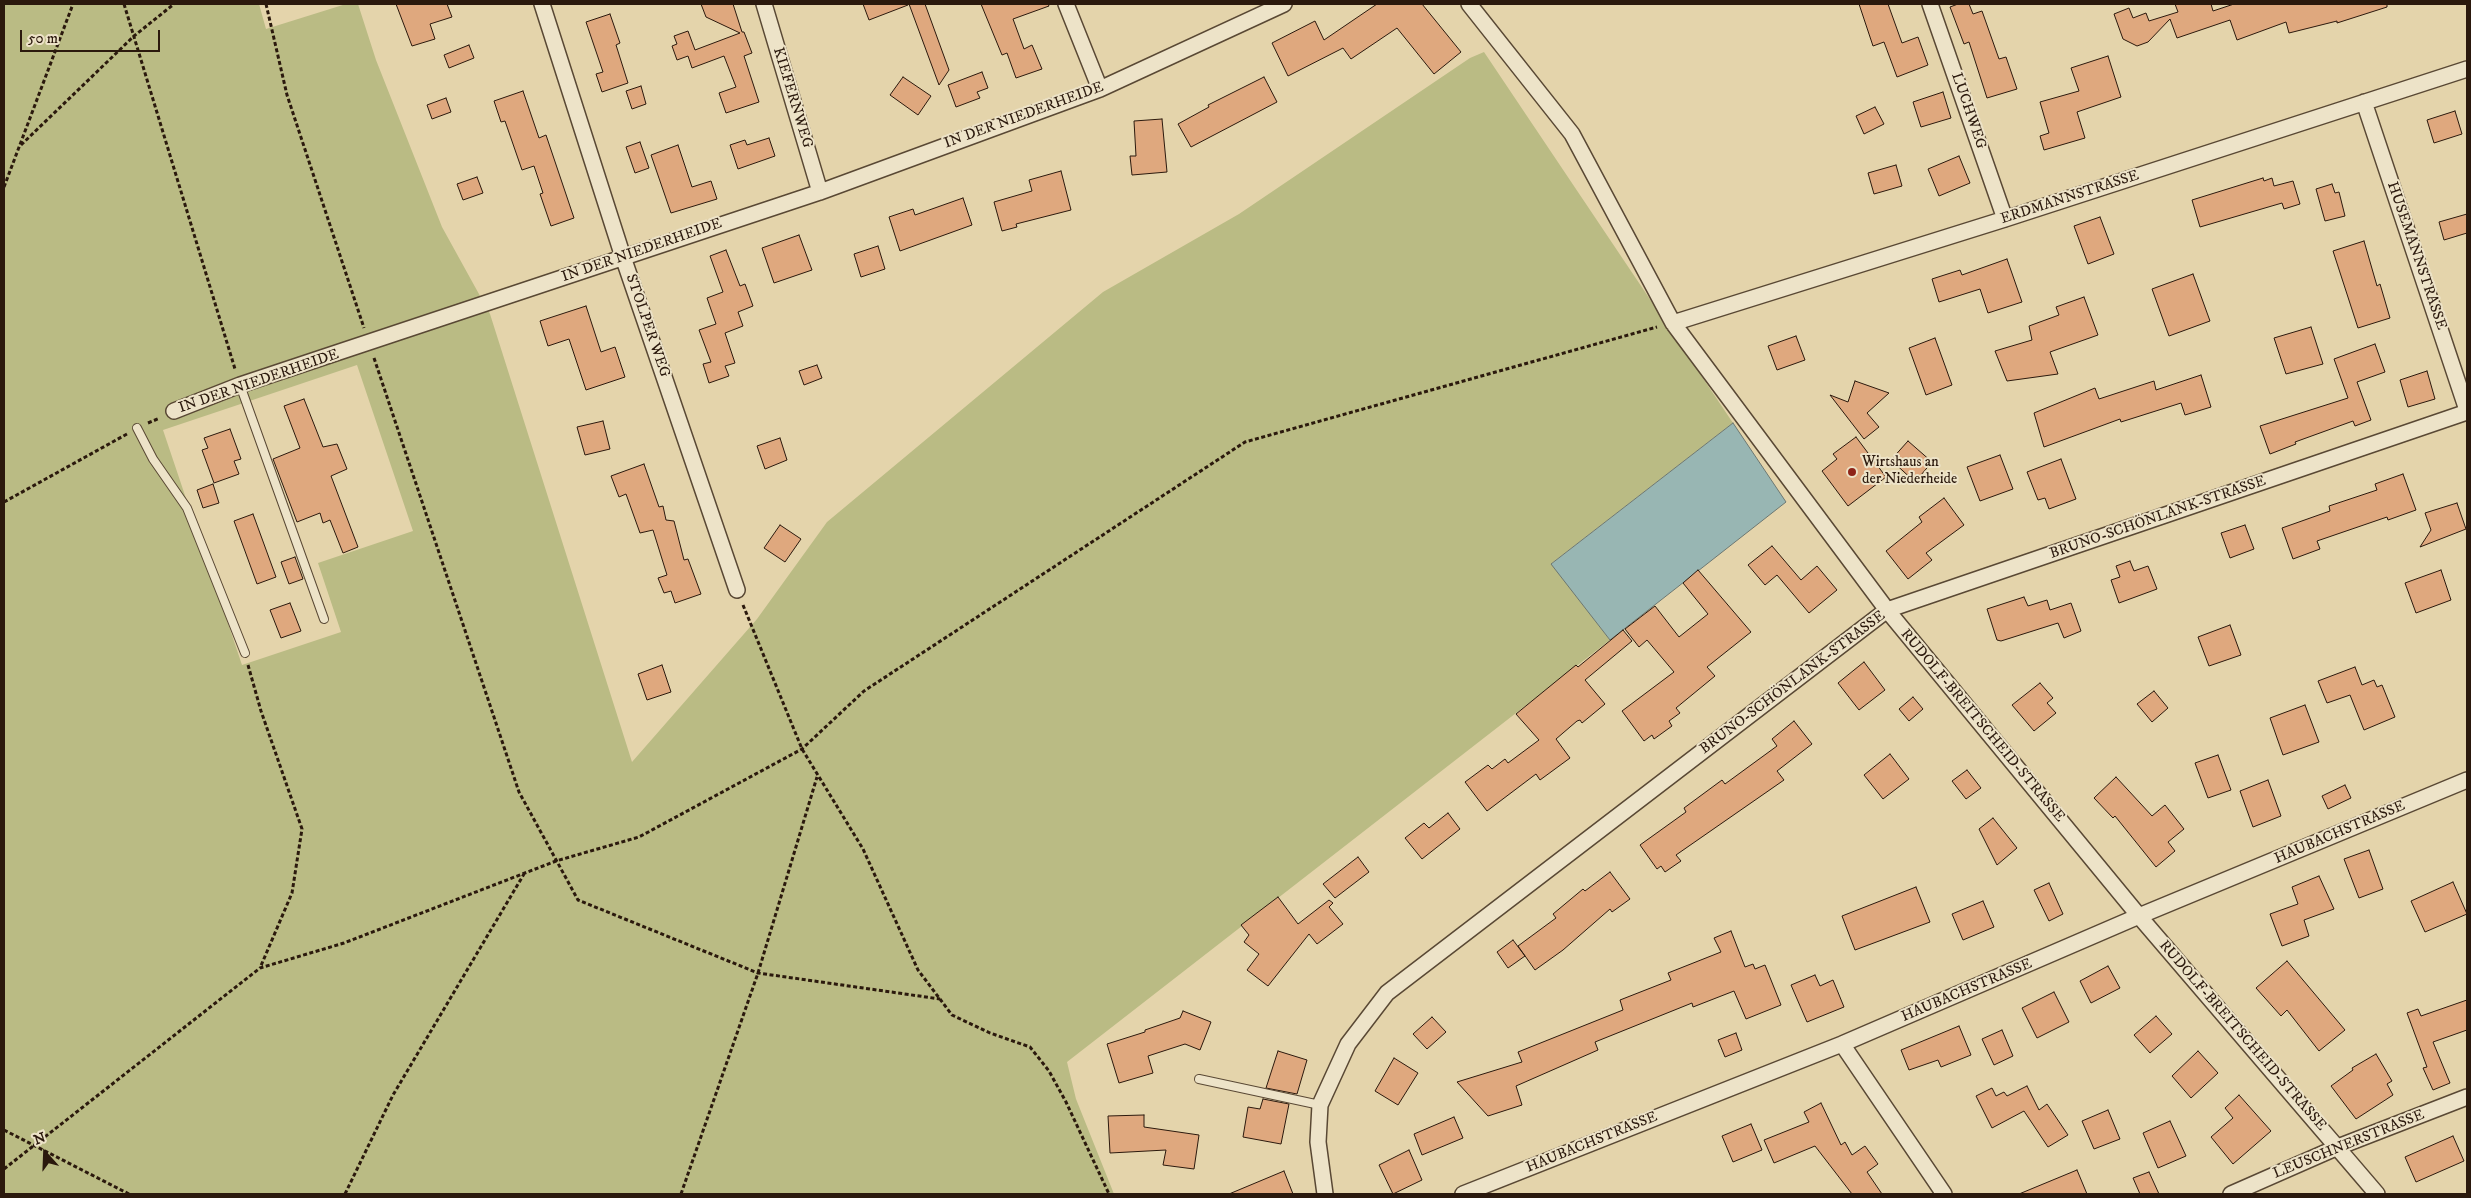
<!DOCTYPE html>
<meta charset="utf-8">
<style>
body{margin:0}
#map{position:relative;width:2471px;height:1198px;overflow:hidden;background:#e4d4ab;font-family:"IM FELL DW Pica",serif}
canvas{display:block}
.frame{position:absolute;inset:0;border:5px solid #2b190d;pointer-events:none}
.north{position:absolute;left:20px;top:1128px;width:50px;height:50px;-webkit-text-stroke:4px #ede3c8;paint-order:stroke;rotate:340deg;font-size:14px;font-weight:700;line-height:20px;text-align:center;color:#2b190d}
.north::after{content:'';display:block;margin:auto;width:18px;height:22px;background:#2b190d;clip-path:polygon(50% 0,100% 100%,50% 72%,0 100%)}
.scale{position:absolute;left:20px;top:30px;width:140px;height:22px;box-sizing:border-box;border:2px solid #2b190d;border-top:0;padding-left:6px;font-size:15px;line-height:18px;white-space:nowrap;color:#2b190d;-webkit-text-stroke:4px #ede3c8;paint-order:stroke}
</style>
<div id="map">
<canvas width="2471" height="1198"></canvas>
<div class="frame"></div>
<div class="north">N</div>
<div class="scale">50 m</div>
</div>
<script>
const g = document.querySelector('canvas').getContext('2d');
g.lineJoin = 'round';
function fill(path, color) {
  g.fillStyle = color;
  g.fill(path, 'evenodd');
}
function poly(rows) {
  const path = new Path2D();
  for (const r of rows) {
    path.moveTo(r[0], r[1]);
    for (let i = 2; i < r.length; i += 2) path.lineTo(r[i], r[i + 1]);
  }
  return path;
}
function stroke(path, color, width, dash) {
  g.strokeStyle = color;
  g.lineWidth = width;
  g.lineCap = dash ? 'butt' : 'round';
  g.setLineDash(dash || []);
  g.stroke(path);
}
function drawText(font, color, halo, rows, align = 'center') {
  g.font = font + ' "IM FELL DW Pica",serif';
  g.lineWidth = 4;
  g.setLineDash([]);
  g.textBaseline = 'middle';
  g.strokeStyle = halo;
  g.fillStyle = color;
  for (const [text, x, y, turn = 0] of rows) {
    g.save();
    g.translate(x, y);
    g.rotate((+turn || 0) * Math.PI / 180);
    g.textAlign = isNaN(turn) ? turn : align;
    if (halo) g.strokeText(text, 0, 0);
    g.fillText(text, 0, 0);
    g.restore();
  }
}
const green = poly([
 [4,4,259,4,266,29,346,4,358,4,376,60,442,227,490,314,632,762,757,619,827,522,1103,292,1239,214,1470,58,1484,52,1733,423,1552,563,1610,640,1067,1062,1076,1099,1114,1194,4,1194],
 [357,365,413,531,318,563,341,632,242,665,163,430]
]);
const water = poly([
 [1733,423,1786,502,1610,640,1551,564,1733,423]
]);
const building = poly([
 [396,4,447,4,452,17,430,24,435,39,412,46,396,4],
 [701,4,733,4,742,32,744,32,752,53,744,56,759,102,726,113,719,93,736,87,724,56,692,68,688,56,677,60,672,46,677,44,674,36,688,31,695,50,740,33,706,17,701,4],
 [863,4,908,4,908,5,869,20,863,4],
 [909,4,925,4,949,70,939,85,909,4],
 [981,4,1048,4,1049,6,1013,19,1024,49,1032,45,1042,69,1016,78,1007,53,1002,55,981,4],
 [1377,4,1422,4,1461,52,1434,74,1397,28,1351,59,1343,48,1288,76,1272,43,1315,21,1324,40,1377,4],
 [1859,4,1888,4,1902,43,1918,37,1928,65,1897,77,1884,42,1873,46,1859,4],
 [1958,4,1969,4,1973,14,1982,11,1999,59,2006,57,2017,89,1987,98,1969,42,1964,44,1950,7,1958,4],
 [2175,4,2211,4,2213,11,2234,4,2387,4,2387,7,2337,23,2337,21,2289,33,2286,22,2237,40,2230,20,2177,38,2170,19,2148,42,2137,46,2123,39,2114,14,2129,8,2133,18,2146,13,2149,21,2178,12,2175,4],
 [610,14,620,43,616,45,628,83,602,92,596,74,603,72,586,22,610,14],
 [469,45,474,58,449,68,444,55,469,45],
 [2108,56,2121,97,2077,112,2085,138,2044,150,2040,136,2049,133,2040,102,2079,91,2071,68,2108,56],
 [982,72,988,88,977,92,980,98,956,107,948,85,982,72],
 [903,77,931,96,918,115,890,95,903,77],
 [1264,77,1277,102,1191,147,1178,124,1209,107,1208,105,1264,77],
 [641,86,646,104,632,109,626,91,641,86],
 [523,91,539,138,546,135,574,218,551,226,540,194,543,193,534,166,522,170,505,121,501,122,494,101,523,91],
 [1943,92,1951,118,1921,127,1913,102,1943,92],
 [446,98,451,112,432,119,427,105,446,98],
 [1875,107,1884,124,1864,134,1856,116,1875,107],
 [2455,111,2462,134,2434,143,2427,120,2455,111],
 [1162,119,1167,172,1132,175,1130,156,1136,156,1134,121,1162,119],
 [769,138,775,156,738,169,730,145,745,140,747,145,769,138],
 [640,142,649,168,635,173,626,147,640,142],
 [678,145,692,187,711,181,717,199,671,213,651,155,678,145],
 [1959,156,1970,183,1939,196,1928,169,1959,156],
 [1896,165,1902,186,1874,194,1868,173,1896,165],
 [1061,171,1071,210,1016,224,1017,227,1002,231,994,202,1032,191,1029,180,1061,171],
 [477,177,483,193,463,200,457,184,477,177],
 [2263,178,2264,181,2272,178,2274,186,2293,181,2300,204,2284,209,2282,203,2200,227,2192,200,2263,178],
 [2332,184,2335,193,2339,192,2345,216,2325,221,2316,189,2332,184],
 [963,198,972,225,900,251,889,217,913,209,915,215,963,198],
 [2467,214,2467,233,2444,240,2439,222,2467,214],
 [2100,217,2114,254,2088,264,2074,226,2100,217],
 [799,235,812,270,774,283,762,248,799,235],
 [2364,241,2377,286,2380,284,2390,318,2358,328,2333,251,2364,241],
 [878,246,885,269,861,277,854,254,878,246],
 [726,250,740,286,745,284,753,306,738,312,743,326,725,333,735,363,725,366,729,376,709,383,703,364,711,362,699,330,716,324,707,298,723,292,710,256,726,250],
 [2007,259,2022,302,1988,313,1980,289,1939,302,1932,279,1960,270,1962,275,2007,259],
 [2193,274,2210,321,2169,336,2152,289,2193,274],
 [2084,297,2098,335,2050,352,2058,374,2007,381,1995,351,2032,340,2029,326,2059,315,2056,307,2084,297],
 [586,306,601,352,615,347,625,377,586,390,569,339,548,346,540,321,586,306],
 [2311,327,2323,364,2286,374,2274,338,2311,327],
 [1796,336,1805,360,1777,370,1768,346,1796,336],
 [1935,338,1952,385,1926,395,1909,348,1935,338],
 [2375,344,2385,372,2357,382,2371,420,2355,426,2353,421,2295,442,2296,444,2270,454,2260,426,2348,398,2334,359,2375,344],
 [817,365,822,378,804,385,799,371,817,365],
 [2427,371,2435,399,2408,407,2400,380,2427,371],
 [2201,375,2211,407,2185,415,2181,403,2121,422,2120,419,2044,447,2034,413,2095,388,2099,399,2154,381,2156,390,2201,375],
 [1855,381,1889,393,1867,413,1879,427,1864,439,1830,395,1848,402,1855,381],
 [304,399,323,447,337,444,347,469,331,476,358,547,343,553,330,520,323,523,320,513,297,522,273,459,300,448,284,406,304,399],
 [603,421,610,449,585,455,577,427,603,421],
 [230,429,241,459,234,461,239,474,214,483,202,450,208,448,204,438,230,429],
 [1856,437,1886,477,1848,506,1822,471,1837,459,1833,454,1856,437],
 [780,438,787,460,765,469,757,446,780,438],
 [1908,441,1932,462,1915,482,1891,460,1908,441],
 [2000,455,2013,489,1980,501,1967,467,2000,455],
 [2061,459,2076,499,2049,509,2045,498,2038,500,2027,472,2061,459],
 [644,464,659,507,663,506,666,520,674,521,684,560,688,559,701,594,675,603,671,591,664,593,658,578,667,575,653,530,640,533,626,494,619,497,611,476,644,464],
 [2403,474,2416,510,2388,520,2387,517,2317,541,2320,549,2293,559,2282,528,2330,511,2329,506,2377,490,2375,484,2403,474],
 [213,484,219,503,203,508,197,490,213,484],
 [1944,498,1964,525,1926,553,1932,560,1908,579,1886,551,1922,522,1919,517,1944,498],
 [2457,503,2466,529,2420,547,2431,530,2425,513,2457,503],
 [253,514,276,577,257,584,234,521,253,514],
 [780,525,801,539,785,562,764,548,780,525],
 [2245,525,2254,549,2230,558,2221,533,2245,525],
 [1772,546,1801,580,1817,566,1837,590,1809,613,1777,575,1765,585,1748,565,1772,546],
 [295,557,303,579,289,584,281,562,295,557],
 [2130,561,2134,571,2148,566,2157,589,2119,603,2111,580,2120,577,2116,566,2130,561],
 [1698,570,1751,632,1707,667,1715,676,1676,708,1680,713,1669,721,1672,726,1654,739,1652,735,1644,741,1622,711,1674,672,1647,640,1639,647,1625,629,1655,606,1679,637,1708,614,1683,583,1698,570],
 [2441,570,2451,600,2416,613,2405,583,2441,570],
 [2024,597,2028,606,2047,600,2050,610,2071,603,2081,631,2064,638,2058,623,2001,641,1997,640,1987,609,2024,597],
 [290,603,301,631,281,638,270,610,290,603],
 [2230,625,2241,655,2209,666,2198,637,2230,625],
 [1623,630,1632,641,1585,680,1605,704,1582,723,1580,720,1577,721,1556,739,1570,758,1540,780,1536,774,1487,811,1465,782,1488,765,1492,769,1505,759,1508,763,1539,740,1516,714,1576,665,1578,667,1623,630],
 [1864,662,1885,690,1859,710,1838,683,1864,662],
 [662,665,671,692,647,700,638,674,662,665],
 [2355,667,2362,685,2374,680,2377,687,2382,685,2395,717,2364,730,2350,695,2327,703,2318,681,2355,667],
 [2040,683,2053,698,2047,703,2056,713,2034,731,2012,705,2040,683],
 [2154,691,2168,708,2152,722,2137,704,2154,691],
 [1913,697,1923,709,1909,721,1899,709,1913,697],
 [2305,705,2319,742,2283,755,2270,718,2305,705],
 [1794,721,1812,744,1777,771,1784,780,1676,855,1681,861,1665,872,1661,866,1657,869,1640,845,1686,812,1684,808,1722,780,1725,784,1777,746,1772,739,1794,721],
 [1890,754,1909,779,1883,799,1864,775,1890,754],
 [2218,755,2231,790,2208,798,2195,763,2218,755],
 [1967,770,1981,788,1966,799,1952,781,1967,770],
 [2116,777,2152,816,2165,805,2184,829,2168,842,2175,851,2156,867,2115,816,2113,818,2094,798,2116,777],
 [2268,780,2281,816,2253,827,2240,791,2268,780],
 [2345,785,2351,798,2328,809,2322,796,2345,785],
 [1448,813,1460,829,1422,859,1405,838,1424,823,1429,828,1448,813],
 [1993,818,2017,848,1997,865,1979,829,1993,818],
 [2369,850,2383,889,2359,898,2344,859,2369,850],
 [1358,857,1369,872,1335,898,1323,884,1358,857],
 [1610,872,1630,899,1612,912,1610,909,1563,950,1535,970,1518,946,1556,918,1553,914,1583,889,1585,891,1610,872],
 [2319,876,2334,909,2304,920,2309,936,2282,946,2270,914,2298,904,2292,887,2319,876],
 [2453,882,2467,914,2425,932,2411,901,2453,882],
 [2049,883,2063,914,2049,921,2034,890,2049,883],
 [1916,887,1930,922,1855,950,1842,916,1916,887],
 [1278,897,1298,924,1329,900,1333,903,1329,907,1343,924,1317,944,1309,934,1268,986,1247,970,1259,954,1244,942,1249,935,1241,925,1278,897],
 [1983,901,1994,927,1963,940,1952,914,1983,901],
 [1731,931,1745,967,1753,964,1755,969,1765,965,1781,1005,1746,1019,1734,991,1693,1007,1692,1003,1595,1042,1598,1050,1516,1086,1522,1105,1488,1116,1457,1082,1522,1062,1518,1052,1623,1010,1620,1000,1671,980,1668,973,1721,952,1714,938,1731,931],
 [1513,940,1525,956,1508,968,1497,952,1513,940],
 [2287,961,2345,1030,2319,1051,2287,1010,2281,1016,2256,988,2287,961],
 [2108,966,2120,988,2091,1003,2080,981,2108,966],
 [1815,975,1820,986,1833,980,1844,1007,1807,1022,1791,985,1815,975],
 [2054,992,2069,1022,2037,1038,2022,1008,2054,992],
 [2467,1000,2467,1030,2433,1042,2450,1083,2433,1090,2423,1068,2427,1067,2407,1013,2418,1009,2421,1016,2467,1000],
 [1183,1011,1211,1022,1200,1050,1185,1044,1148,1056,1153,1073,1119,1083,1107,1044,1145,1032,1145,1030,1180,1018,1183,1011],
 [2156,1016,2172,1034,2150,1053,2134,1035,2156,1016],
 [1432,1017,1446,1032,1427,1049,1413,1034,1432,1017],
 [1959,1026,1971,1055,1941,1067,1938,1060,1909,1070,1901,1050,1959,1026],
 [2002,1030,2013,1056,1994,1065,1982,1039,2002,1030],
 [1736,1033,1742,1050,1725,1057,1718,1040,1736,1033],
 [1278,1051,1307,1060,1297,1094,1266,1088,1278,1051],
 [2198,1051,2218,1073,2191,1098,2172,1076,2198,1051],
 [2376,1054,2392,1081,2387,1084,2393,1095,2356,1119,2331,1086,2353,1070,2352,1068,2376,1054],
 [1394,1058,1418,1073,1398,1105,1375,1091,1394,1058],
 [2027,1086,2039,1110,2047,1104,2068,1135,2048,1147,2024,1111,1992,1128,1976,1096,1992,1088,1996,1096,2004,1092,2007,1096,2027,1086],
 [2239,1095,2271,1131,2233,1164,2211,1137,2233,1118,2225,1108,2239,1095],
 [1263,1099,1289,1104,1281,1144,1243,1137,1248,1107,1260,1109,1263,1099],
 [1821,1103,1841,1145,1845,1142,1852,1155,1865,1146,1878,1164,1867,1172,1882,1194,1852,1194,1815,1146,1774,1163,1764,1140,1809,1122,1804,1112,1821,1103],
 [2108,1110,2120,1139,2094,1149,2082,1121,2108,1110],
 [1144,1115,1144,1127,1199,1135,1194,1169,1163,1165,1166,1150,1110,1153,1108,1116,1144,1115],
 [1454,1117,1463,1138,1422,1155,1414,1134,1454,1117],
 [2170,1121,2186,1156,2158,1168,2143,1133,2170,1121],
 [1751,1124,1762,1150,1733,1162,1722,1136,1751,1124],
 [2453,1136,2464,1161,2416,1182,2405,1157,2453,1136],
 [1409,1150,1422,1180,1393,1194,1379,1165,1409,1150],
 [2077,1170,2087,1194,2019,1194,2077,1170],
 [1284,1171,1293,1194,1229,1194,1284,1171],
 [2149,1172,2159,1194,2140,1194,2133,1178,2149,1172]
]);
const path = poly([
 [124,4,235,369],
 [266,4,287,95,364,328],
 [21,145,134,36,174,4],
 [4,187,73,4],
 [374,358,519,792,578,900,758,973,940,999],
 [148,423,160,418],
 [4,502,127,434],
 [743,605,802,749,863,849,918,970,952,1015,990,1033,1030,1047,1049,1071,1066,1102,1109,1194],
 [248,665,261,711,302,829,292,893,260,968],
 [4,1130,129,1194],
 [4,1169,260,968,344,943,556,861,639,837,802,749,864,691,1245,442,1657,327],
 [345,1194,393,1095,524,874],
 [681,1194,758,973,817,777]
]);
const service = poly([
 [240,385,324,619],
 [137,428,153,459,187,508,245,653],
 [1199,1079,1320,1105]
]);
const minor = poly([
 [542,4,623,257,737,590],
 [764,4,820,192],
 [1066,4,1100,89],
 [1469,4,1572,134,1673,323,1887,610,2139,916,2377,1194],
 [1930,4,2005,219],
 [2364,102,2467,410],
 [1673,323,2005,219,2467,69],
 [174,411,240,385,820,192,1100,89,1284,4],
 [1842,1044,1944,1194],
 [1325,1194,1318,1142,1320,1105,1348,1044,1387,993,1887,610,2467,412],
 [1463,1194,1842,1044,2139,916,2467,780],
 [2231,1194,2338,1147,2467,1097]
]);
const markers = [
 [1852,472,5,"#8f2418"]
];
const streetNames = [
 ["KIEFERNWEG",792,98,73],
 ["LUCHWEG",1968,111,71],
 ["IN DER NIEDERHEIDE",1024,116,-20],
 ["ERDMANNSTRASSE",2070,198,-18],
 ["IN DER NIEDERHEIDE",642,251,-19],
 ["HUSEMANNSTRASSE",2416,256,71],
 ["STOLPER WEG",647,326,71],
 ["IN DER NIEDERHEIDE",259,382,-19],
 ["BRUNO-SCHÖNLANK-STRASSE",2158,518,-19],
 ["BRUNO-SCHÖNLANK-STRASSE",1793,683,-37],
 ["RUDOLF-BREITSCHEID-STRASSE",1982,726,50],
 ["HAUBACHSTRASSE",2340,833,-23],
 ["HAUBACHSTRASSE",1967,991,-23],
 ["RUDOLF-BREITSCHEID-STRASSE",2242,1036,49],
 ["HAUBACHSTRASSE",1592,1143,-22],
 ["LEUSCHNERSTRASSE",2349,1145,-22]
];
const poiNames = [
 ["Wirtshaus an",1862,463],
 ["der Niederheide",1862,480]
];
fill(green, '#babb84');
fill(water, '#98b6b3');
stroke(water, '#6c7771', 1);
fill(building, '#dfa87e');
stroke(building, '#2b190d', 1);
stroke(service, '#594834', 10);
stroke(minor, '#594834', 18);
stroke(path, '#2b190d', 3, [4, 2.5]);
stroke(service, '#ede3c8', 8);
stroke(minor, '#ede3c8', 15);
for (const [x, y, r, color] of markers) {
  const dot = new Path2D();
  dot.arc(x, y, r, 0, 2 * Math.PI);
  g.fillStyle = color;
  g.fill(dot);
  stroke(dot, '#ede3c8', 2);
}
drawText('15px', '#2b190d', '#ede3c8', streetNames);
drawText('15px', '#2b190d', '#ede3c8', poiNames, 'left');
</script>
